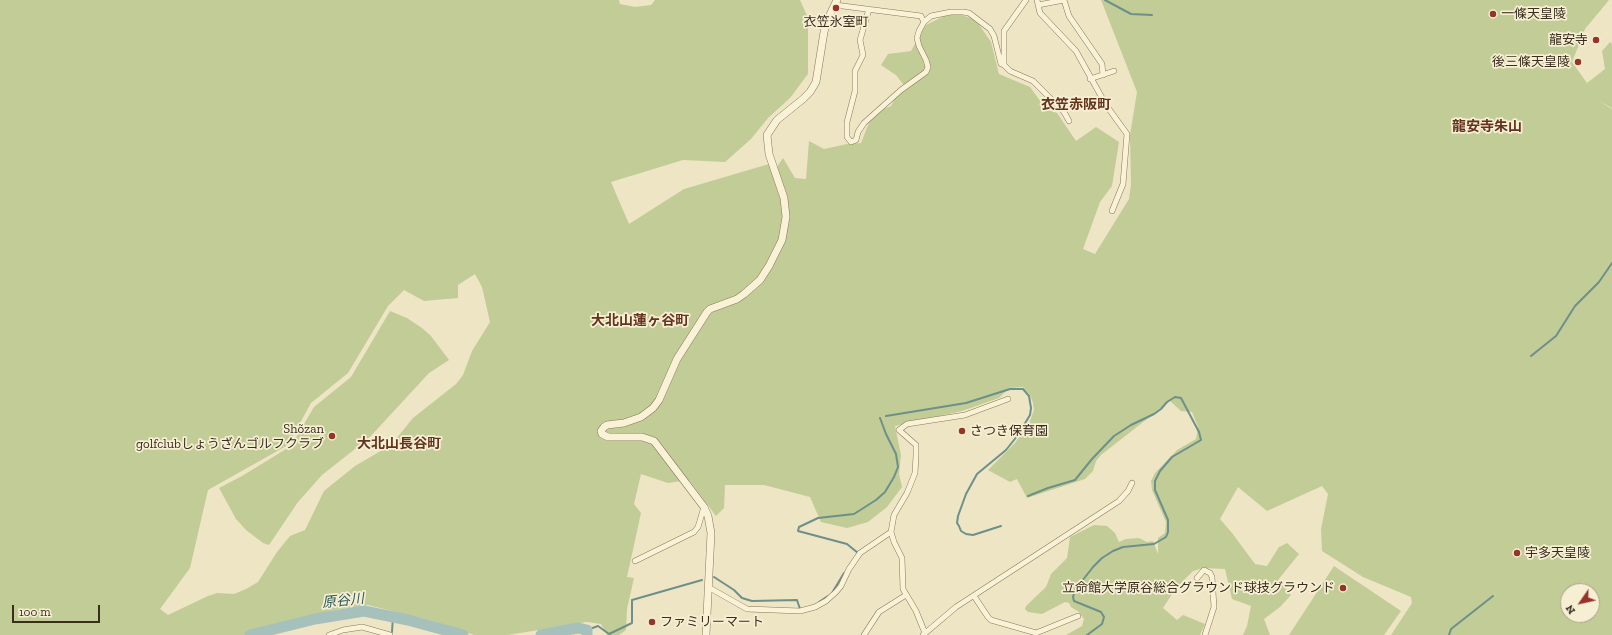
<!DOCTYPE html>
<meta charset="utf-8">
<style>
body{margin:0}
#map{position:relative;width:1612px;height:635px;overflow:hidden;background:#eee5c4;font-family:"Zilla Slab",serif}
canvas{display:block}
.north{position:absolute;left:1560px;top:583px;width:40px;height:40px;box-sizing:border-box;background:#f6efd3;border:1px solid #aaa18b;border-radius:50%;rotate:236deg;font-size:11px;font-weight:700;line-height:16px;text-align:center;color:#392d1e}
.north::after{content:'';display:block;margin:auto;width:14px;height:18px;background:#98332a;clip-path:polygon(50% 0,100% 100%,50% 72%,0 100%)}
.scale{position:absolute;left:12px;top:605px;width:88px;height:18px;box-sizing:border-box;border:2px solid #392d1e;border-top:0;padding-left:5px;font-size:12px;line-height:14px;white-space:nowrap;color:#392d1e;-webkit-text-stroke:3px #f6efd3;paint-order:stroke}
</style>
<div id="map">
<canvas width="1612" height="635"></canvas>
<div class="north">N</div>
<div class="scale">100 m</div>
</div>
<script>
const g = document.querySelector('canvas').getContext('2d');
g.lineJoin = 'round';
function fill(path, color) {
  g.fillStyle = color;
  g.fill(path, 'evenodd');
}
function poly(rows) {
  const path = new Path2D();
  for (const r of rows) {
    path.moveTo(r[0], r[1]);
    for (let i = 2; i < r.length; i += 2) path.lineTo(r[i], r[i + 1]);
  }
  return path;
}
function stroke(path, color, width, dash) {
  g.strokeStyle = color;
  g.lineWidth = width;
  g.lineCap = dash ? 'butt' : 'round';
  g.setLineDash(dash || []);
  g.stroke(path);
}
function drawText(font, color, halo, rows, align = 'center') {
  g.font = font + ' "Zilla Slab","Noto Sans JP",serif';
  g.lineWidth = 3.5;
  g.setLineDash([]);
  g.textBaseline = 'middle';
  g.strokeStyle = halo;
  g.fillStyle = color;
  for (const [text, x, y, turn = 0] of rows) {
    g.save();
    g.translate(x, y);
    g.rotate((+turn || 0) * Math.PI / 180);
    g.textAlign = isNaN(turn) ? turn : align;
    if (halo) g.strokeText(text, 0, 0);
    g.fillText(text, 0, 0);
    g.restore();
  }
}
const green = poly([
 [0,0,619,0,620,4,635,7,651,5,655,0,800,0,808,18,808,74,790,98,768,118,751,139,725,162,683,160,611,182,629,224,684,189,769,164,777,167,783,158,795,178,806,179,809,141,824,149,847,144,861,143,870,120,879,111,891,106,897,95,906,88,896,75,881,65,888,54,911,51,926,25,944,16,959,14,976,20,991,42,999,74,1030,87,1046,109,1057,113,1076,141,1096,127,1119,142,1112,186,1100,202,1083,249,1095,254,1129,199,1131,185,1130,135,1137,92,1101,0,1609,0,1585,29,1572,62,1587,83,1605,69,1602,51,1610,42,1612,44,1612,108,1599,101,1612,109,1612,635,1391,635,1412,603,1411,597,1363,577,1322,551,1321,529,1328,494,1322,486,1267,511,1238,487,1220,519,1232,533,1255,564,1267,566,1279,547,1287,543,1299,554,1278,580,1291,595,1280,607,1264,619,1270,635,1243,635,1247,626,1251,606,1232,599,1225,569,1203,568,1193,571,1176,588,1163,608,1177,620,1183,615,1205,624,1200,635,1066,635,1082,626,1084,619,1079,612,1071,607,1069,603,1065,602,1042,614,1028,612,1025,609,1026,606,1046,587,1051,574,1067,558,1070,537,1094,525,1107,526,1115,533,1119,542,1126,539,1139,538,1147,542,1153,541,1158,554,1158,538,1165,533,1166,522,1152,490,1151,481,1155,473,1177,450,1196,439,1198,427,1192,412,1181,411,1170,401,1101,455,1096,461,1093,471,1085,479,1027,498,1017,479,1010,482,988,470,1015,443,1030,421,1034,410,1033,403,1030,395,1023,387,1009,388,999,398,962,411,895,426,901,455,899,474,902,487,887,507,868,522,847,528,821,522,810,497,764,485,725,485,724,508,716,516,689,480,668,483,641,474,634,504,641,513,627,577,634,578,627,609,626,630,619,635,607,635,601,624,587,622,508,635,474,635,432,621,368,605,334,610,264,627,261,635,0,635],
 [475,274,482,287,490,322,472,351,463,375,456,384,413,418,391,445,355,466,324,491,305,530,290,536,277,552,258,582,246,589,234,594,217,593,208,596,168,615,160,609,190,568,208,490,288,445,311,403,348,373,388,306,404,290,424,301,458,298,458,285],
 [1568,591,1592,591,1592,615,1568,615],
 [390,311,407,318,422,328,431,336,449,360,429,373,369,438,322,475,298,502,269,545,263,543,246,530,236,519,219,488,242,476,291,446,314,407,351,377],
 [1334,566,1401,611,1384,635,1289,635]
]);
const stream = poly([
 [1105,0,1131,14,1152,15],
 [1531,356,1556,336,1575,306,1599,282,1612,263],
 [886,416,966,403,1010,389,1023,389,1029,396,1031,408,1030,415,1018,435,1006,450,977,474,966,494,958,516,957,523,959,526,961,531,966,534,973,535,1001,526],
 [1028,496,1048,488,1075,480,1092,459,1114,436,1131,425,1154,414,1161,409,1167,402,1175,397,1181,398,1199,432,1201,440,1172,457,1160,471,1155,481,1155,490,1168,520,1168,532,1166,537,1154,544,1123,547,1113,551,1102,558,1093,567,1075,590,1073,597,1074,601,1101,612,1104,617,1102,624,1087,635],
 [857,555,858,553,847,544,798,531,799,527,818,518,854,514,876,500,885,492,894,477,898,467,896,454,886,434,880,418],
 [714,577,734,590,742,598,752,601,797,600,800,609],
 [832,593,844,573],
 [819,602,828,596],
 [587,630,598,626,609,634,632,623,632,600,702,580],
 [392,632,393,616],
 [1449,635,1451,629,1493,596]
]);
const river = poly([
 [250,635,315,619,364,611,408,620,463,635],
 [541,635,578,628,587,630,587,635]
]);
const minor = poly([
 [1026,0,1004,31,1004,65,1010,71,1033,81,1064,112,1069,121],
 [1037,0,1040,13,1076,51,1106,105,1127,134,1123,184,1112,211],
 [835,5,921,16,924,22],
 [1038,5,1064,0,1069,16,1102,64,1103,75],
 [869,9,860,40,863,55,855,71,855,91,847,122,847,137,851,142,856,140,858,132,864,123,901,90,926,72,928,67,926,60,919,46,917,38,919,31,924,22,931,16,951,12,963,12,969,13,990,29,994,36,1001,64,1004,65],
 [1090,79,1114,71],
 [635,561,694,532,698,527,704,507],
 [1197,578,1204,570,1210,573,1212,577,1214,607,1205,635],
 [708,587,747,609,800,611,815,607,826,601,836,592,841,586,849,569,860,553,891,532],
 [974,596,988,617,991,620,1036,633,1078,616],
 [925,633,916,611,903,589,902,558,894,542,891,532,894,515,907,493,915,473,916,456,916,445,899,430,907,424,965,415,1008,399],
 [329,635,343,630,362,627,390,635],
 [864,635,879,612,906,595],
 [923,635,956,607,1119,501,1128,491,1132,483]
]);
const tertiary = poly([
 [706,635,711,533,708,516,704,507,654,441,642,437,608,437,602,434,601,431,604,427,607,425,624,423,641,417,653,408,659,400,677,359,707,312,710,309,737,299,744,294,760,280,769,266,782,240,786,217,784,198,769,154,767,135,777,120,803,99,810,92,816,82,824,32,827,21,837,0]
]);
const markers = [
 [836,8,4,"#98332a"],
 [1493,14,4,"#98332a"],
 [1596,40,4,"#98332a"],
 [1578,62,4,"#98332a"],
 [962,431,4,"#98332a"],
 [332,436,4,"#98332a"],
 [1517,553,4,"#98332a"],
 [1343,588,4,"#98332a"],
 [652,622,4,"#98332a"]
];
const poiNames = [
 ["一條天皇陵",1501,14],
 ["衣笠氷室町",836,22,"center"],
 ["龍安寺",1588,40,"right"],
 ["後三條天皇陵",1570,62,"right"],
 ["Shõzan",324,429,"right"],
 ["golfclubしょうざんゴルフクラブ",324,444,"right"],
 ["さつき保育園",970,431],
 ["宇多天皇陵",1525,553],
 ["立命館大学原谷総合グラウンド球技グラウンド",1335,588,"right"],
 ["ファミリーマート",660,622]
];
const neighbourhoodNames = [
 ["衣笠赤阪町",1076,105],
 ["龍安寺朱山",1487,127],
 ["大北山蓮ヶ谷町",640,321],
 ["大北山長谷町",399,444]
];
const waterNames = [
 ["原谷川",343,601,-6]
];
fill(green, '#c2cc97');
stroke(stream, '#6c908a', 2);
stroke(river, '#a6c1bb', 11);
stroke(minor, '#89775a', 6);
stroke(tertiary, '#89775a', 8);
stroke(minor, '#f9f2d7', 5);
stroke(tertiary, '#f9f2d7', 7);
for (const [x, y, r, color] of markers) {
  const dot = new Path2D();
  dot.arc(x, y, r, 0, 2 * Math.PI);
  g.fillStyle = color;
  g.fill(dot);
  stroke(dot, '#f6efd3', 1.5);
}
drawText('13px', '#392d1e', '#f6efd3', poiNames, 'left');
drawText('bold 14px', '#65331d', '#f6efd3', neighbourhoodNames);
drawText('italic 14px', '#2d5858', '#f6efd3', waterNames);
</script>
